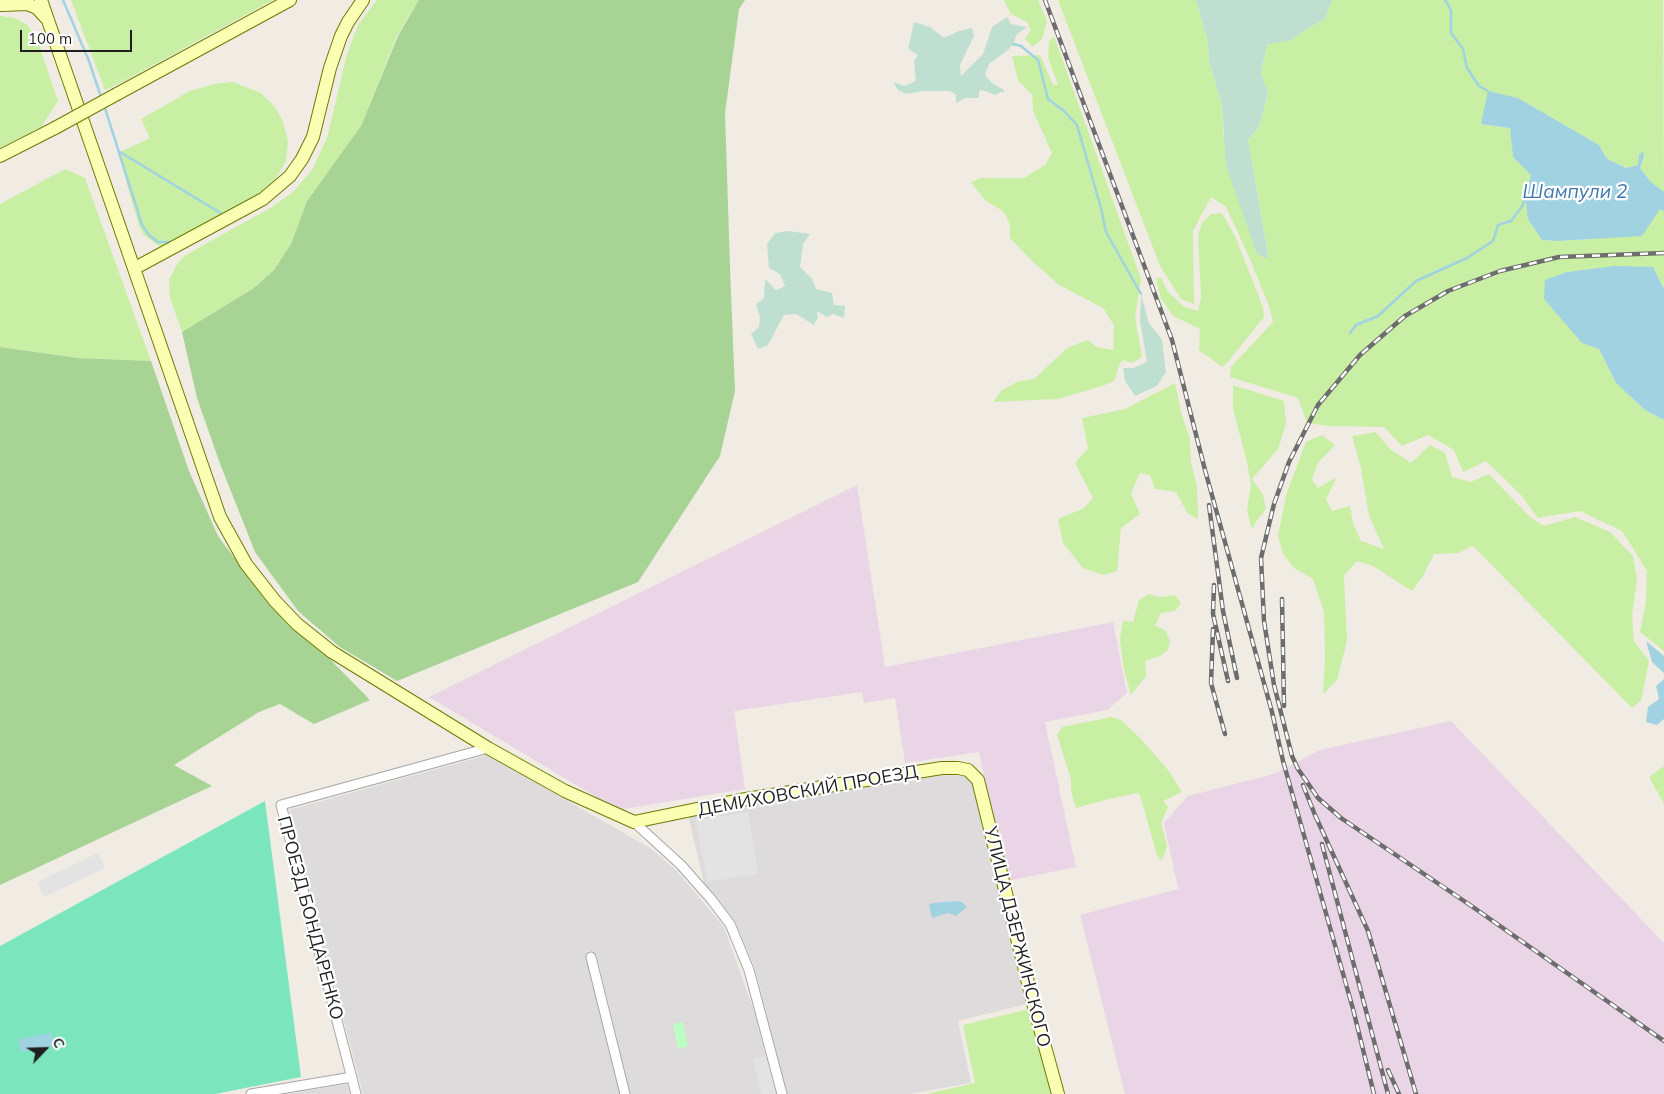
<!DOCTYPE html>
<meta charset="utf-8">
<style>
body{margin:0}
#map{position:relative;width:1664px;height:1094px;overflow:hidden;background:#f0ece4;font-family:Mulish,sans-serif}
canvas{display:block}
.north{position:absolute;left:20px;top:1024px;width:50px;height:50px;-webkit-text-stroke:4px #fff;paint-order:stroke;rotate:66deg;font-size:14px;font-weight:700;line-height:20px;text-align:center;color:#1f1f1f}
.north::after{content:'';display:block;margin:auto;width:18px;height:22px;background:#1f1f1f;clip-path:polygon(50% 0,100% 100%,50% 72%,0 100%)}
.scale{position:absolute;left:20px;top:30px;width:112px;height:22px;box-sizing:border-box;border:2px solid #1f1f1f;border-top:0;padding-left:6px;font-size:15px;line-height:18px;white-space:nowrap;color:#1f1f1f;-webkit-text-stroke:4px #fff;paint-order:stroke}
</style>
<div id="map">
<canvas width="1664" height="1094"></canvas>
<div class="north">С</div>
<div class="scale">100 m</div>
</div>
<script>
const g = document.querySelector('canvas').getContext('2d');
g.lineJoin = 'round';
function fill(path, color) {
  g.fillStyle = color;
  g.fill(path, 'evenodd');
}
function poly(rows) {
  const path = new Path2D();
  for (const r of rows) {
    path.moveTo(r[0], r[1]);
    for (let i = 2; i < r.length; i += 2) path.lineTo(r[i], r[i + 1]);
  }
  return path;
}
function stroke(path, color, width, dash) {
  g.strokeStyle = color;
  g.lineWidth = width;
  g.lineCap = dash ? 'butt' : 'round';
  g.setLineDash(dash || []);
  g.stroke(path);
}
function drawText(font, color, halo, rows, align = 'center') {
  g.font = font + ' Mulish,sans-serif';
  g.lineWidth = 4.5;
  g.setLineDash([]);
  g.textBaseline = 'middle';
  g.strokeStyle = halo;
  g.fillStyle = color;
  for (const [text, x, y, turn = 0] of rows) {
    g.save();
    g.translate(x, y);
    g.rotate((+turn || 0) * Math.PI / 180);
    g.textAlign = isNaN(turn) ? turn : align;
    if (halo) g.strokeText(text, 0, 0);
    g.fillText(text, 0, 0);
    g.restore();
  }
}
const residential = poly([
 [487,755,650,848,676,870,724,927,755,1014,775,1094,630,1094,597,956,589,951,588,957,621,1094,363,1094,289,810],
 [942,775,965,776,972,784,1027,1004,958,1021,971,1083,909,1094,787,1094,755,968,735,921,716,896,704,883,688,815],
 [347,1084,350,1094,288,1094]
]);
const industrial = poly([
 [857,485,885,667,1113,622,1127,693,1107,710,1045,722,1076,867,1007,881,979,752,905,763,895,698,864,703,862,692,734,711,745,789,618,810,429,697],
 [1451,721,1664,943,1664,1094,1125,1094,1080,915,1178,889,1164,823,1188,796,1274,774,1320,750]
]);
const grass = poly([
 [71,0,273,0,122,82,105,90],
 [377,0,419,0,397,36,361,126,307,201,291,244,274,270,254,288,182,332,170,298,169,280,176,266,184,256,272,207,294,191,312,170,327,138,347,54,358,25],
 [1004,0,1038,0,1047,21,1042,39,1033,47,1025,39,1031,30,1027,22,1011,14],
 [1058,0,1196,0,1208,42,1209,60,1222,106,1223,132,1269,259,1248,140,1259,127,1268,93,1261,73,1267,43,1292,40,1305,30,1325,19,1332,0,1663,0,1664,192,1651,182,1640,168,1644,157,1639,155,1638,165,1627,168,1606,158,1599,145,1518,98,1481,124,1510,128,1513,157,1531,175,1525,196,1542,240,1558,241,1592,239,1661,209,1664,211,1664,289,1653,267,1582,343,1599,349,1616,383,1645,410,1664,420,1664,651,1640,632,1646,602,1647,571,1622,531,1580,511,1538,518,1521,495,1486,461,1463,472,1454,450,1428,435,1402,446,1384,427,1330,426,1307,423,1298,398,1230,377,1231,367,1273,322,1269,306,1249,257,1226,207,1211,197,1193,231,1194,304,1181,299,1160,266],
 [0,16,15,18,26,24,36,36,58,101,42,126,0,148],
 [1054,36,1141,279,1135,318,1142,357,1132,363,1123,360,1119,365,1115,380,1105,385,1058,399,993,402,1002,390,1019,381,1034,379,1066,349,1082,342,1088,340,1097,347,1113,350,1114,325,1103,308,1059,285,1031,260,1010,238,1010,225,1004,212,985,200,971,182,981,178,1024,178,1045,165,1052,153,1033,111,1032,95,1018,80,1012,56,1040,55,1053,85,1058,85,1048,58,1049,42],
 [233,82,261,93,275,107,283,122,288,141,286,161,276,178,260,193,242,206,166,246,159,246,144,235,139,226,118,153,150,138,141,119,190,91,214,84],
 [65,169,85,178,151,361,78,358,0,347,0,204],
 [1222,213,1235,236,1263,307,1264,317,1227,363,1222,367,1199,350,1200,329,1173,316,1161,299,1156,279,1161,277,1168,292,1183,306,1198,311,1201,298,1198,236,1202,223,1211,214],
 [1175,383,1181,412,1190,439,1191,463,1197,486,1198,519,1188,514,1176,492,1155,489,1150,475,1140,473,1131,494,1140,514,1121,528,1117,571,1103,575,1083,568,1063,543,1058,519,1084,508,1093,498,1075,463,1088,448,1082,418,1125,409],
 [1233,385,1284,401,1286,424,1278,449,1252,479,1263,495,1266,509,1258,519,1252,529,1247,510,1251,485,1247,462,1233,409],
 [1376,432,1390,449,1411,463,1430,445,1445,453,1452,477,1470,482,1489,474,1531,518,1544,526,1575,517,1610,532,1633,556,1637,579,1632,616,1634,641,1649,661,1641,701,1632,708,1473,546,1458,553,1434,554,1423,576,1412,591,1373,566,1357,561,1344,576,1347,641,1337,680,1323,694,1325,658,1324,612,1313,579,1294,568,1283,554,1278,536,1286,495,1306,442,1322,435,1335,445,1318,463,1312,479,1318,488,1337,477,1326,499,1332,511,1350,506,1353,523,1361,541,1384,549,1369,516,1361,468,1352,436],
 [1149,594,1159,597,1175,595,1181,603,1175,611,1161,613,1155,626,1165,630,1170,641,1168,650,1160,656,1145,661,1146,676,1131,695,1123,666,1120,638,1123,621,1133,622,1139,600],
 [1111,717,1121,720,1140,738,1168,770,1182,792,1163,801,1168,807,1161,823,1167,846,1162,861,1157,855,1140,795,1137,793,1109,799,1076,808,1071,791,1071,779,1057,735,1062,727],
 [1664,766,1664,804,1649,777],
 [1029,1009,1051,1094,926,1094,975,1083,963,1025]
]);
const forest = poly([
 [419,0,745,0,739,9,725,113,730,268,735,391,720,456,638,582,397,681,340,647,298,611,255,552,219,461,197,398,182,332,254,288,274,270,291,244,307,201,361,126,398,36],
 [0,347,78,358,151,361,189,471,218,536,267,602,322,651,370,700,314,724,280,704,259,712,174,765,212,786,0,885]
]);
const wetland = poly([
 [1196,0,1332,0,1325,19,1305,30,1292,40,1267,44,1261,73,1268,93,1259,127,1248,140,1269,259,1257,254,1226,166,1222,106,1209,60,1208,42],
 [1007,17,1011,24,1027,27,1017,34,1013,44,1008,50,989,64,985,75,992,83,1004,90,1004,92,1000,92,995,95,982,90,979,91,979,98,966,98,956,103,956,95,950,91,924,91,906,94,898,90,893,82,904,86,916,81,914,61,918,55,908,49,914,22,930,27,944,38,959,31,972,28,974,36,960,65,961,76,983,54,992,27],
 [788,231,810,234,803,244,800,267,812,279,816,289,832,293,834,305,845,306,844,318,833,314,827,317,817,311,818,318,814,325,796,314,784,315,768,345,758,349,751,334,759,327,760,317,756,304,764,298,765,279,776,290,785,286,780,274,769,268,767,244,775,233],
 [1141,294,1149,323,1162,340,1166,372,1157,386,1135,396,1125,381,1123,368,1133,368,1147,362,1140,321]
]);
const park = poly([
 [683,1022,688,1046,678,1049,673,1024]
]);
const pitch = poly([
 [265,801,301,1077,215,1094,0,1094,0,946]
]);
const parking = poly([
 [748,812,758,874,707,882,696,820],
 [98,853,105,868,44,897,37,882],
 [766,1056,776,1094,761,1094,753,1059]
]);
const water = poly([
 [1488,91,1518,98,1599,145,1606,158,1626,168,1638,165,1639,155,1643,151,1644,157,1640,168,1651,182,1664,192,1664,211,1660,209,1642,236,1558,241,1542,240,1528,219,1525,196,1531,175,1513,157,1510,128,1481,124],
 [1615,266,1653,267,1664,289,1664,420,1645,410,1616,383,1599,349,1582,343,1544,299,1545,280,1567,272],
 [1646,641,1664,656,1664,673,1652,662],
 [1664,679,1664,719,1657,725,1646,722,1648,707,1659,699,1656,686],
 [958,901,962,902,967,907,956,916,948,913,932,918,929,905,932,903],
 [51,1033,54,1046,21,1052,18,1039]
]);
const stream = poly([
 [63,0,89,61,101,97],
 [1445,0,1451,10,1451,33,1463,49,1467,68,1479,86,1488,91],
 [1013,44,1021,46,1038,60,1048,99,1064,111,1077,125,1101,208,1106,232,1141,294],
 [104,105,142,225,149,235,158,242,170,242],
 [120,152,222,214,221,215],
 [1350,333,1356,325,1378,316,1416,281,1467,258,1493,241,1498,225,1511,221,1523,205,1525,196]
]);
const minor = poly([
 [634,822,681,865,711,899,730,924,749,970,782,1094],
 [591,957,625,1094],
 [251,1094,352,1077],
 [356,1094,281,805,488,748]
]);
const secondary = poly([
 [41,0,220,517,246,564,275,601,297,624,332,652,488,748,565,791,634,822,740,800,942,768,958,768,968,770,978,780,1033,1003,1058,1094],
 [2,5,27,4,37,8,46,18],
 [117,94,290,0],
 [0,156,55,128],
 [135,268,263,199,290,176,302,159,313,137,330,68,341,36,348,22,363,0]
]);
const rail = poly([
 [1045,0,1172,340,1205,470,1272,712,1283,761,1353,1009,1374,1094],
 [1664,253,1559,257,1500,271,1448,291,1405,316,1360,355,1318,405,1289,462,1274,504,1261,558,1264,621,1274,685,1292,756,1298,769,1318,798,1341,818,1470,905,1664,1041],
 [1209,505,1223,611,1237,678],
 [1214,585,1213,614,1228,681],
 [1282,599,1284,706],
 [1213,629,1211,683,1225,734],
 [1303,785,1315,815,1368,931,1416,1094],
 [1322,844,1388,1094],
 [1388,1070,1399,1094]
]);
const secondaryBridge = poly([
 [55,128,117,94]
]);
const streetNames = [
 ["ДЕМИХОВСКИЙ ПРОЕЗД",808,791,-10],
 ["ПРОЕЗД БОНДАРЕНКО",310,918,75],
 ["УЛИЦА ДЗЕРЖИНСКОГО",1017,937,76]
];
const waterNames = [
 ["Шампули 2",1575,192]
];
fill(residential, '#dddbdb');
fill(industrial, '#ead5e6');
fill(grass, '#c9efa5');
fill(forest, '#a7d395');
fill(wetland, '#bfe0d1');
fill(park, '#bdfec3');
fill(pitch, '#7be6be');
fill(parking, '#e3e3e3');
fill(water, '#a0d2e2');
stroke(stream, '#a0d2e2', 2.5);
stroke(minor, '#a6a6a6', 11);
stroke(secondary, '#6d7b00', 14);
stroke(minor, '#fff', 9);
stroke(secondary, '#faffb3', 12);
stroke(rail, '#6d6d6d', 4.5);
stroke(rail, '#fff', 2.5, [8]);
stroke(secondaryBridge, '#6d7b00', 14, []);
stroke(secondaryBridge, '#faffb3', 12);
drawText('18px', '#1f1f1f', '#fff', streetNames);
drawText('italic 19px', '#4076af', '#fff', waterNames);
</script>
